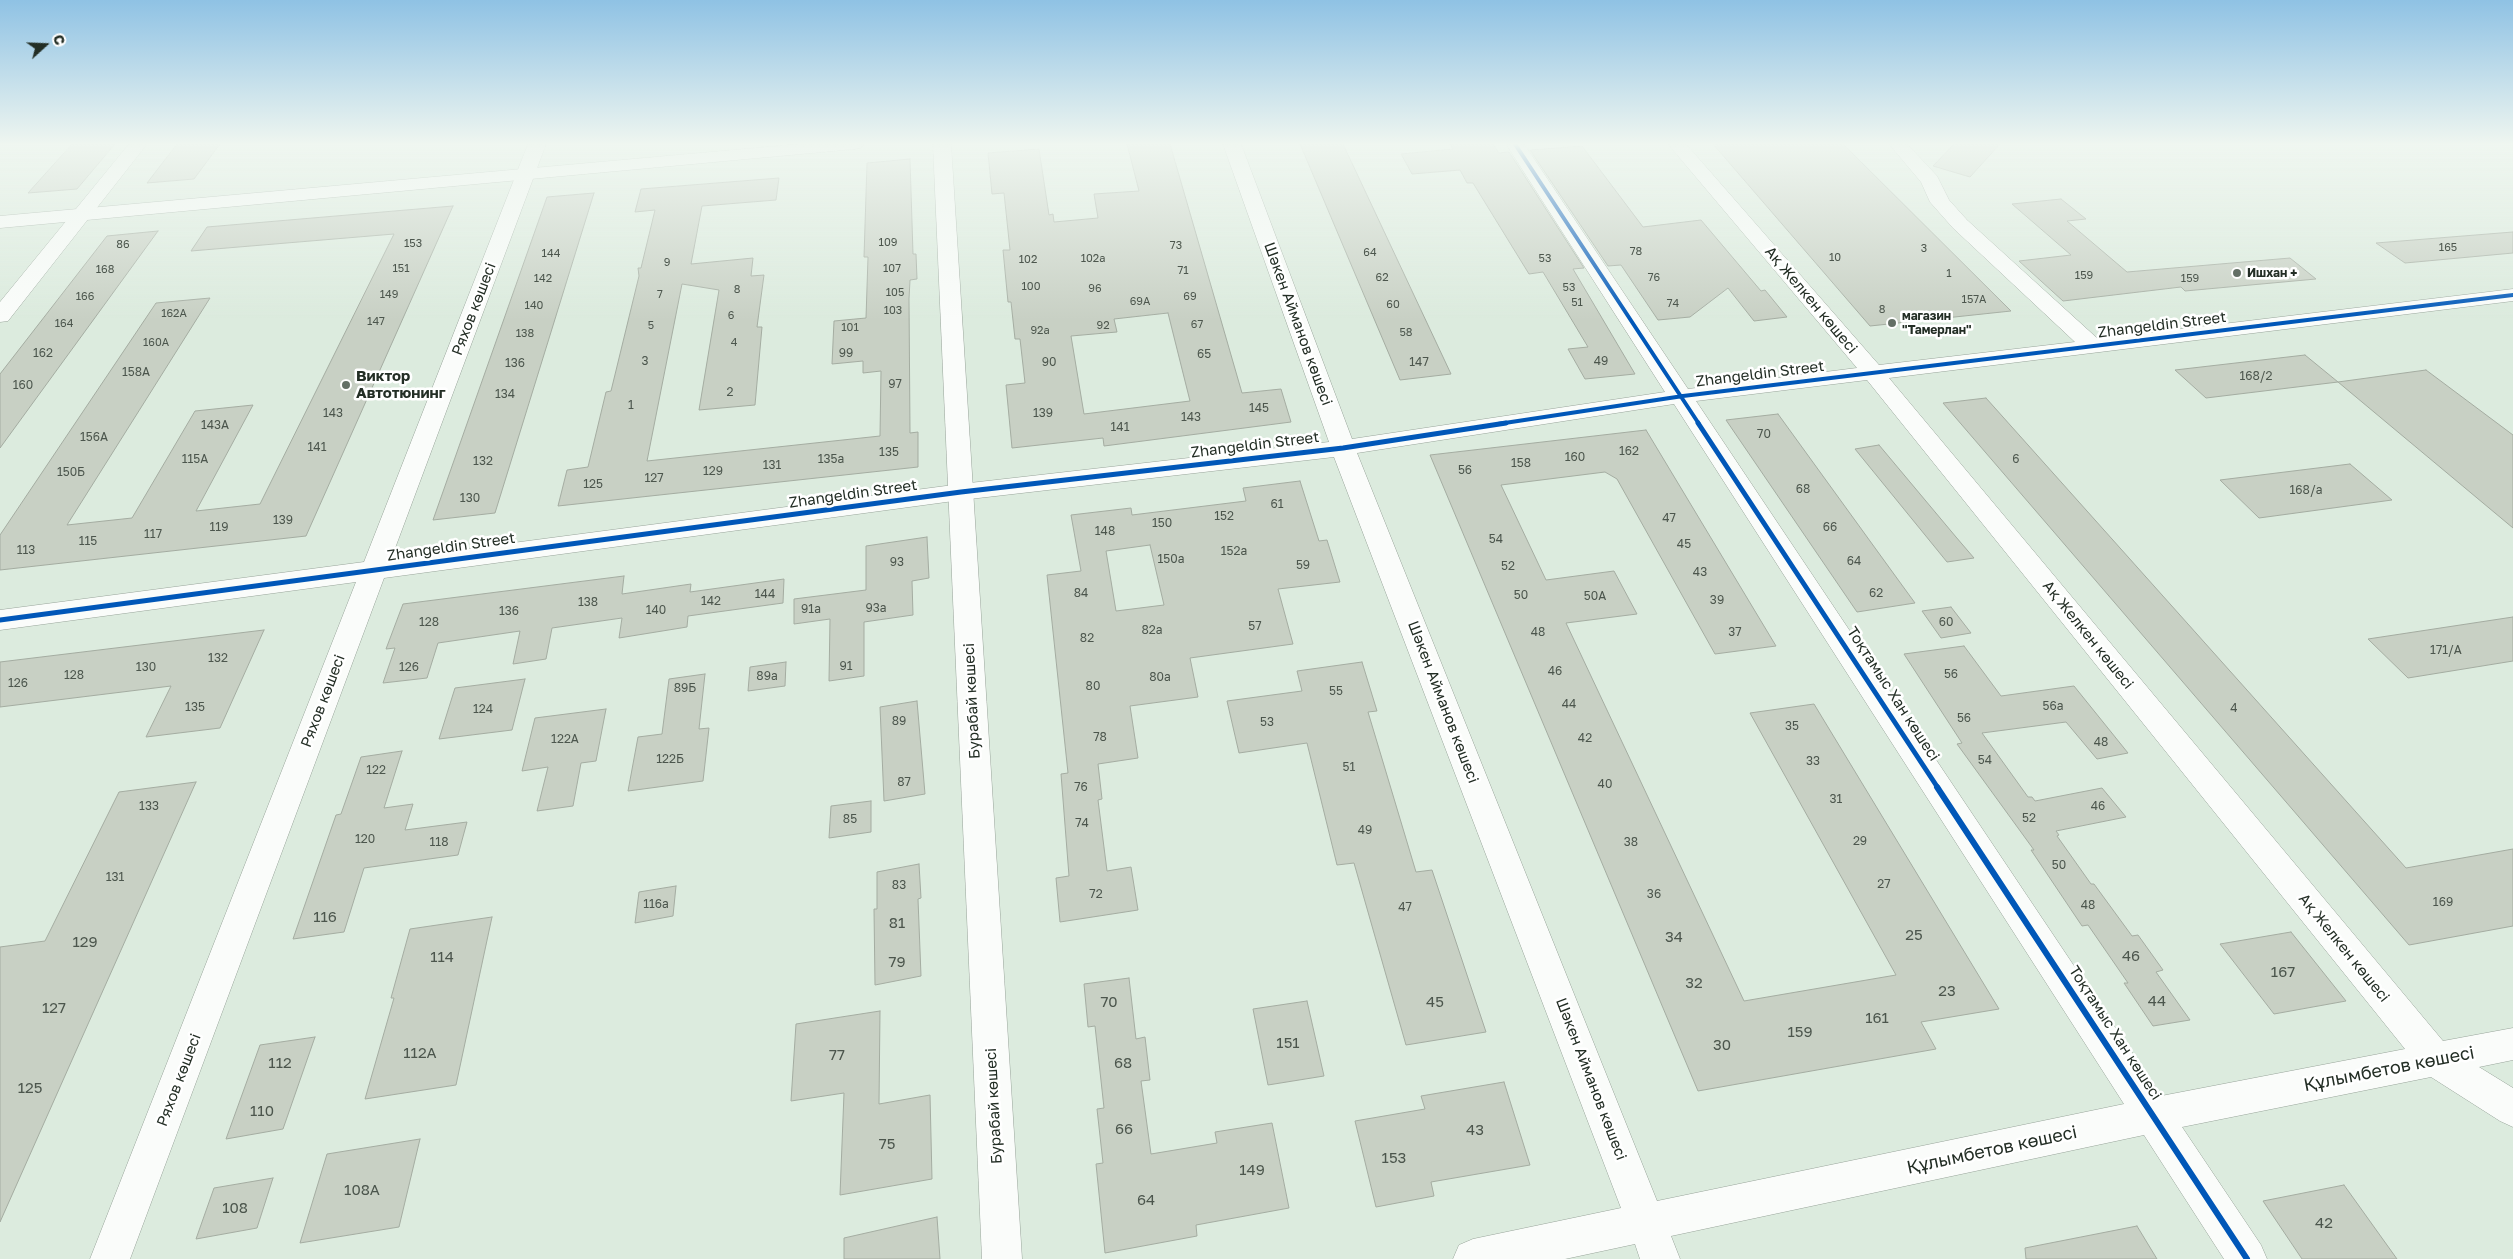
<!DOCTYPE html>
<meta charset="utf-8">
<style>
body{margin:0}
#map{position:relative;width:2513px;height:1259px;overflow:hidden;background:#dcebde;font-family:"Golos Text",sans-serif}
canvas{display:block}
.north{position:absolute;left:20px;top:20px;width:50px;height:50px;-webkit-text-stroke:4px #fff;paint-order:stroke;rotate:70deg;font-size:14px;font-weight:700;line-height:20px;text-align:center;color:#232e25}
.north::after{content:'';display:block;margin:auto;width:18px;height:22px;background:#232e25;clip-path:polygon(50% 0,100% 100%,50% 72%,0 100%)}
</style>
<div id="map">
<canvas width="2513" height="1259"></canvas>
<div class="north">С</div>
</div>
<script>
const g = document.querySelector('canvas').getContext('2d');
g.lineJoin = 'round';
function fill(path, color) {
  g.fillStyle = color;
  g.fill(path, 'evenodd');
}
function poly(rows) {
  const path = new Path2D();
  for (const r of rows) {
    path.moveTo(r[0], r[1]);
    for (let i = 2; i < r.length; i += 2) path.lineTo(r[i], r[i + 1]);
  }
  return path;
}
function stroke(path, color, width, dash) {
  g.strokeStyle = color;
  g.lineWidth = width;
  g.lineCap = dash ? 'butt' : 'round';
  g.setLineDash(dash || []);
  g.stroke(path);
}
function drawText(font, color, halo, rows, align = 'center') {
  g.font = font + ' "Golos Text",sans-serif';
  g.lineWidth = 5;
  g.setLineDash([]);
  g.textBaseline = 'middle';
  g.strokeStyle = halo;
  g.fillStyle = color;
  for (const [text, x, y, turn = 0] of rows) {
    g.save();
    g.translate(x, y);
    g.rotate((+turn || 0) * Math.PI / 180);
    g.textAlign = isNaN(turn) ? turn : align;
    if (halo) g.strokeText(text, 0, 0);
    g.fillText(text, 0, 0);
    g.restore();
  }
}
const building = poly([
 [72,144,115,144,77,189,28,193,72,144],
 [177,144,220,144,194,179,147,183,177,144],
 [1127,144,1170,144,1242,393,1281,389,1291,422,1104,446,1103,438,1012,448,1006,385,1025,383,1020,339,1015,339,1011,302,1008,302,1003,250,1010,250,1004,193,992,194,988,153,1039,149,1049,215,1053,214,1054,222,1098,218,1094,194,1139,191,1127,144],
 [1168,313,1190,401,1084,414,1071,336,1117,332,1114,319,1168,313],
 [1300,144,1343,144,1451,374,1400,380,1300,144],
 [1450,144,1493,144,1499,153,1509,152,1584,268,1573,269,1635,374,1585,379,1568,349,1588,347,1543,272,1529,274,1473,183,1467,183,1460,170,1412,174,1401,154,1453,149,1450,144],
 [1713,144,1843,144,2011,311,1870,326,1713,144],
 [1954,144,2000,144,1970,177,1933,166,1954,144],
 [1582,146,1643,227,1701,220,1761,291,1765,290,1787,317,1754,321,1728,288,1690,317,1658,320,1621,265,1608,266,1530,150,1582,146],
 [910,159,913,254,916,254,917,279,910,280,909,299,910,433,918,432,918,467,558,506,567,470,588,467,606,392,611,391,639,276,638,268,641,268,655,210,635,212,641,189,779,178,776,200,702,206,691,264,753,258,751,276,764,275,757,327,762,327,755,405,699,410,719,290,682,284,647,461,880,436,881,371,863,373,863,361,832,364,834,321,866,318,868,257,864,257,867,163,910,159],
 [594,193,495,513,433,520,547,197,594,193],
 [2061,199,2086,219,2067,221,2127,272,2290,258,2316,279,2185,291,2181,287,2063,301,2019,261,2071,255,2012,204,2061,199],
 [453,206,306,536,0,570,0,535,156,303,210,298,67,525,132,518,195,411,253,405,196,511,260,504,394,234,191,251,207,227,453,206],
 [158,231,102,308,0,448,0,374,107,236,158,231],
 [2513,232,2513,253,2405,263,2376,243,2513,232],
 [2305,355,2338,382,2206,398,2175,370,2305,355],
 [2426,370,2513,435,2513,528,2338,382,2426,370],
 [1986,398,2406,868,2513,849,2513,926,2409,945,1943,403,1986,398],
 [1778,414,1891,570,1915,603,1857,612,1726,420,1778,414],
 [1646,430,1776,646,1715,654,1617,479,1605,472,1501,485,1546,580,1614,571,1637,614,1566,623,1744,1001,1896,975,1750,713,1814,704,1999,1009,1921,1022,1936,1049,1698,1091,1430,455,1646,430],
 [1879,445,1956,537,1974,558,1947,562,1855,449,1879,445],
 [2350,464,2392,500,2259,518,2220,480,2350,464],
 [1300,481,1319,541,1327,540,1340,582,1278,589,1293,644,1190,658,1198,697,1130,706,1138,758,1098,764,1102,799,1098,800,1107,871,1131,867,1138,910,1060,922,1056,878,1069,876,1061,774,1068,773,1047,575,1081,571,1071,515,1131,508,1132,515,1246,501,1243,488,1300,481],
 [1150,545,1164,605,1116,611,1106,551,1150,545],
 [927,537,929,578,912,581,913,615,864,622,864,676,829,681,830,619,794,624,794,599,866,590,866,546,927,537],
 [624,576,622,594,691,584,690,592,784,579,783,603,688,616,687,627,619,638,622,618,552,628,546,659,513,664,520,631,438,643,427,678,383,683,395,648,386,649,403,604,624,576],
 [1951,607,1971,633,1941,638,1922,611,1951,607],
 [2513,617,2513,661,2408,678,2368,639,2513,617],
 [264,630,220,728,146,737,171,686,0,707,0,662,264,630],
 [1964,646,2001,696,2074,686,2128,753,2097,759,2066,722,1982,733,2028,797,2032,797,2035,801,2102,788,2126,817,2056,831,2059,835,2057,836,2091,884,2094,884,2132,936,2138,935,2163,970,2156,972,2190,1020,2153,1026,2124,983,2128,983,2088,925,2082,926,2031,850,2034,850,1957,744,1962,743,1904,654,1964,646],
 [786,662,785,686,748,691,750,667,786,662],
 [1362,662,1377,711,1368,712,1416,872,1432,870,1486,1032,1406,1045,1354,863,1337,865,1307,743,1239,753,1227,701,1302,691,1297,671,1362,662],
 [705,674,699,729,709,728,703,781,628,791,638,737,662,734,669,679,705,674],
 [525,679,512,730,439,739,455,688,525,679],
 [917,701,925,794,884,801,880,707,917,701],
 [606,709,596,761,581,763,573,806,537,811,548,767,522,771,535,718,606,709],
 [402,751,384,808,413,804,405,830,467,822,458,855,364,868,344,932,293,939,336,815,341,814,361,757,402,751],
 [196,782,80,1042,0,1222,0,947,45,941,119,792,196,782],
 [871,801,871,832,829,838,831,806,871,801],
 [919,864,921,898,918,899,921,976,875,985,874,909,877,909,877,872,919,864],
 [676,886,673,916,635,923,639,892,676,886],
 [492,917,456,1085,365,1099,394,998,391,998,410,929,492,917],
 [2291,932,2346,1001,2274,1014,2220,944,2291,932],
 [1129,978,1136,1039,1145,1037,1150,1080,1141,1081,1151,1154,1217,1143,1215,1132,1272,1123,1289,1208,1196,1225,1197,1236,1105,1253,1096,1164,1103,1163,1097,1109,1104,1108,1095,1026,1088,1027,1084,984,1129,978],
 [1307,1001,1324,1076,1268,1085,1253,1009,1307,1001],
 [880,1011,879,1104,930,1095,932,1179,840,1195,844,1093,791,1101,796,1024,880,1011],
 [315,1037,283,1129,226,1139,260,1045,315,1037],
 [1504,1082,1530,1165,1431,1182,1434,1196,1376,1207,1355,1121,1425,1109,1421,1096,1504,1082],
 [420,1139,399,1227,300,1243,327,1154,420,1139],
 [273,1178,257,1228,196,1239,214,1188,273,1178],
 [2344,1185,2397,1259,2302,1259,2263,1201,2344,1185],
 [937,1217,940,1259,844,1259,844,1238,937,1217],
 [2137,1226,2157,1259,2026,1259,2025,1248,2137,1226]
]);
const minor = poly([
 [129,144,147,144,8,321,0,322,0,302,129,144],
 [528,144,546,144,391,559,961,484,1329,442,1223,144,1241,144,1352,439,1665,392,1506,144,1524,144,1688,389,1857,368,1668,144,1686,144,1879,365,2075,342,1953,228,1930,202,1921,182,1889,144,1907,144,1937,176,1949,200,1967,220,2098,339,2513,289,2513,301,1889,378,2443,1041,2513,1028,2513,1060,2479,1067,2513,1088,2513,1127,2500,1121,2431,1077,2182,1127,2261,1245,2267,1259,2224,1259,2144,1135,1671,1236,1680,1259,1640,1259,1635,1244,1565,1259,1453,1259,1459,1245,1473,1239,1621,1208,1334,457,961,500,384,578,130,1259,90,1259,356,582,0,630,0,610,364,562,528,144],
 [1867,380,2405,1049,2161,1096,1696,401,1867,380],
 [1674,404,2124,1104,1657,1201,1357,453,1674,404]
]);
const tertiary = poly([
 [933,144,951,144,1022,1259,982,1259,933,144]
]);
const secondary = poly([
 [800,144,864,144,861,148,855,149,0,228,0,216,800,144]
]);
const cyclewayFar2 = poly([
 [1515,144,1699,424],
 [1498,424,1683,396,2513,295]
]);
const cyclewayFar1 = poly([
 [1698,423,1938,788],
 [0,620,961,492,1343,448,1506,423]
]);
const cycleway = poly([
 [1937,787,2247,1259]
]);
const markers = [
 [2237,273,5,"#647066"],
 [1892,323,5,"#647066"],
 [346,385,5,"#647066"]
];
const farNumbernames = [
 ["109",888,243],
 ["153",413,244],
 ["86",123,245],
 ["73",1176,246],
 ["165",2448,248],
 ["3",1924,249],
 ["78",1636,252],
 ["64",1370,253],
 ["144",551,254],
 ["10",1835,258],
 ["102а",1093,259],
 ["53",1545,259],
 ["102",1028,260],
 ["9",667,263],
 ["151",401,269],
 ["107",892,269],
 ["168",105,270],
 ["71",1183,271],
 ["1",1949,274],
 ["159",2084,276],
 ["62",1382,278],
 ["76",1654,278],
 ["142",543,279],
 ["159",2190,279],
 ["100",1031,287],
 ["53",1569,288],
 ["96",1095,289],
 ["8",737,290],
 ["105",895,293],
 ["149",389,295],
 ["7",660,295],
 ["166",85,297],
 ["69",1190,297],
 ["157А",1974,300],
 ["69А",1140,302],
 ["51",1577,303],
 ["74",1673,304],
 ["60",1393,305],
 ["140",534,306],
 ["8",1882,310],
 ["103",893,311],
 ["162А",174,314],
 ["6",731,316],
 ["147",376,322],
 ["164",64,324],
 ["67",1197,325],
 ["5",651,326],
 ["92",1103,326],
 ["101",850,328],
 ["92а",1040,331],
 ["58",1406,333],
 ["138",525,334],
 ["160А",156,343],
 ["4",734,343]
];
const farPoinames = [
 ["Ишхан +",2247,273],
 ["магазин",1902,316],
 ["\"Тамерлан\"",1902,330]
];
const numberNames = [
 ["162",43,353],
 ["99",846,353],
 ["65",1204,354],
 ["3",645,361],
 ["49",1601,361],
 ["90",1049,362],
 ["147",1419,362],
 ["136",515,363],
 ["158А",136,372],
 ["168/2",2256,376],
 ["97",895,384],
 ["160",23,385],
 ["2",730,392],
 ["134",505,394],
 ["1",631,405],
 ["145",1259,408],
 ["143",333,413],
 ["139",1043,413],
 ["143",1191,417],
 ["143А",215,425],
 ["141",1120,427],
 ["70",1764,434],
 ["156А",94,437],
 ["141",317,447],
 ["162",1629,451],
 ["135",889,452],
 ["160",1575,457],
 ["115А",195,459],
 ["135а",831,459],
 ["6",2016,459],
 ["132",483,461],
 ["158",1521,463],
 ["131",772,465],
 ["56",1465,470],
 ["129",713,471],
 ["150Б",71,472],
 ["127",654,478],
 ["125",593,484],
 ["68",1803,489],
 ["168/а",2306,490],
 ["130",470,498],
 ["61",1277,504],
 ["152",1224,516],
 ["47",1669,518],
 ["139",283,520],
 ["150",1162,523],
 ["119",219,527],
 ["66",1830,527],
 ["148",1105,531],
 ["117",153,534],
 ["54",1496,539],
 ["115",88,541],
 ["45",1684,544],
 ["113",26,550],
 ["152а",1234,551],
 ["150а",1171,559],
 ["64",1854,561],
 ["93",897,562],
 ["59",1303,565],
 ["52",1508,566],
 ["43",1700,572],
 ["84",1081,593],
 ["62",1876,593],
 ["144",765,594],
 ["50",1521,595],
 ["50А",1595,596],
 ["39",1717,600],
 ["142",711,601],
 ["138",588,602],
 ["93а",876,608],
 ["91а",811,609],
 ["140",656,610],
 ["136",509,611],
 ["128",429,622],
 ["60",1946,622],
 ["57",1255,626],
 ["82а",1152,630],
 ["48",1538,632],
 ["37",1735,632],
 ["82",1087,638],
 ["171/А",2446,650],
 ["132",218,658],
 ["91",846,666],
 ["130",146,667],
 ["126",409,667],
 ["46",1555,671],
 ["56",1951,674],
 ["128",74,675],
 ["89а",767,676],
 ["80а",1160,677],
 ["126",18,683],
 ["80",1093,686],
 ["89Б",685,688],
 ["55",1336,691],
 ["44",1569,704],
 ["56а",2053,706],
 ["135",195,707],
 ["4",2234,708],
 ["124",483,709],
 ["56",1964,718],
 ["89",899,721],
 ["53",1267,722],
 ["35",1792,726],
 ["78",1100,737],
 ["42",1585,738],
 ["122А",565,739],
 ["48",2101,742],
 ["122Б",670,759],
 ["54",1985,760],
 ["33",1813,761],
 ["51",1349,767],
 ["122",376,770],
 ["87",904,782],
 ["40",1605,784],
 ["76",1081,787],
 ["31",1836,799],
 ["133",149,806],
 ["46",2098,806],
 ["52",2029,818],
 ["85",850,819],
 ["74",1082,823],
 ["49",1365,830],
 ["120",365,839],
 ["29",1860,841],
 ["118",439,842],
 ["38",1631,842],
 ["50",2059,865],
 ["131",115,877],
 ["27",1884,884],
 ["83",899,885],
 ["72",1096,894],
 ["36",1654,894],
 ["169",2443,902],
 ["116а",656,904],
 ["48",2088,905],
 ["47",1405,907]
];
const streetNames = [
 ["Ақ Желкен көшесі",1811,300,50],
 ["Ряхов көшесі",474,309,-69],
 ["Шәкен Айманов көшесі",1298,324,70],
 ["Zhangeldin Street",2162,325,-7],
 ["Zhangeldin Street",1760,374,-7],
 ["Zhangeldin Street",1255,445,-7],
 ["Zhangeldin Street",853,494,-8],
 ["Zhangeldin Street",451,547,-8],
 ["Ақ Желкен көшесі",2088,635,51],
 ["Тоқтамыс Хан көшесі",1893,694,57],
 ["Ряхов көшесі",323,701,-69],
 ["Бурабай көшесі",972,701,-93],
 ["Шәкен Айманов көшесі",1443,702,69],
 ["Ақ Желкен көшесі",2344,948,51],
 ["Тоқтамыс Хан көшесі",2115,1033,57],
 ["Шәкен Айманов көшесі",1591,1079,69],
 ["Ряхов көшесі",179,1080,-69],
 ["Бурабай көшесі",994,1106,-93]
];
const poiNames = [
 ["Виктор",356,376],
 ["Автотюнинг",356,393]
];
const nearNumbernames = [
 ["116",325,917],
 ["81",897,923],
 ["25",1914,935],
 ["34",1674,937],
 ["129",85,942],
 ["46",2131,956],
 ["114",442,957],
 ["79",897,962],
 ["167",2283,972],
 ["32",1694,983],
 ["23",1947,991],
 ["44",2157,1001],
 ["70",1109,1002],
 ["45",1435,1002],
 ["127",54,1008],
 ["161",1877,1018],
 ["159",1800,1032],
 ["151",1288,1043],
 ["30",1722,1045],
 ["112А",420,1053],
 ["77",837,1055],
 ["112",280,1063],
 ["68",1123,1063],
 ["125",30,1088],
 ["110",262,1111],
 ["66",1124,1129],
 ["43",1475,1130],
 ["75",887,1144],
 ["153",1394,1158],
 ["149",1252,1170],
 ["108А",362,1190],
 ["64",1146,1200],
 ["108",235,1208],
 ["42",2324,1223]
];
const nearStreetnames = [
 ["Құлымбетов көшесі",2389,1069,-11],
 ["Құлымбетов көшесі",1992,1150,-12]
];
fill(building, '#c8d0c4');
stroke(building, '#a4aca1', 1);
stroke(minor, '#98a49a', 1);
stroke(tertiary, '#98a49a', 1);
stroke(secondary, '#98a49a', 1);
fill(minor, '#fafcfa');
fill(tertiary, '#fafcfa');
fill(secondary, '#fafcfa');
stroke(cyclewayFar2, '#0057b8', 4);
stroke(cyclewayFar1, '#0057b8', 5);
stroke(cycleway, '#0057b8', 6);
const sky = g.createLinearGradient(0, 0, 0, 320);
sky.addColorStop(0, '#8fc2e4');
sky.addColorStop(0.45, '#eff6f0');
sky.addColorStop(1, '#eff6f000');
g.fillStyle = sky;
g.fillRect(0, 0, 2513, 320);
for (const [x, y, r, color] of markers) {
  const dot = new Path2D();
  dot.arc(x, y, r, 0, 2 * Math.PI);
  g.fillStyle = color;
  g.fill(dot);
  stroke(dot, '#fff', 2);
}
drawText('11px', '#4c564d', null, farNumbernames);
drawText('bold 12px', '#232e25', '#fff', farPoinames, 'left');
drawText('12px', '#4c564d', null, numberNames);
drawText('15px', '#232e25', '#fff', streetNames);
drawText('bold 15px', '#232e25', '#fff', poiNames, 'left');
drawText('15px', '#4c564d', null, nearNumbernames);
drawText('18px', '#232e25', '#fff', nearStreetnames);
</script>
